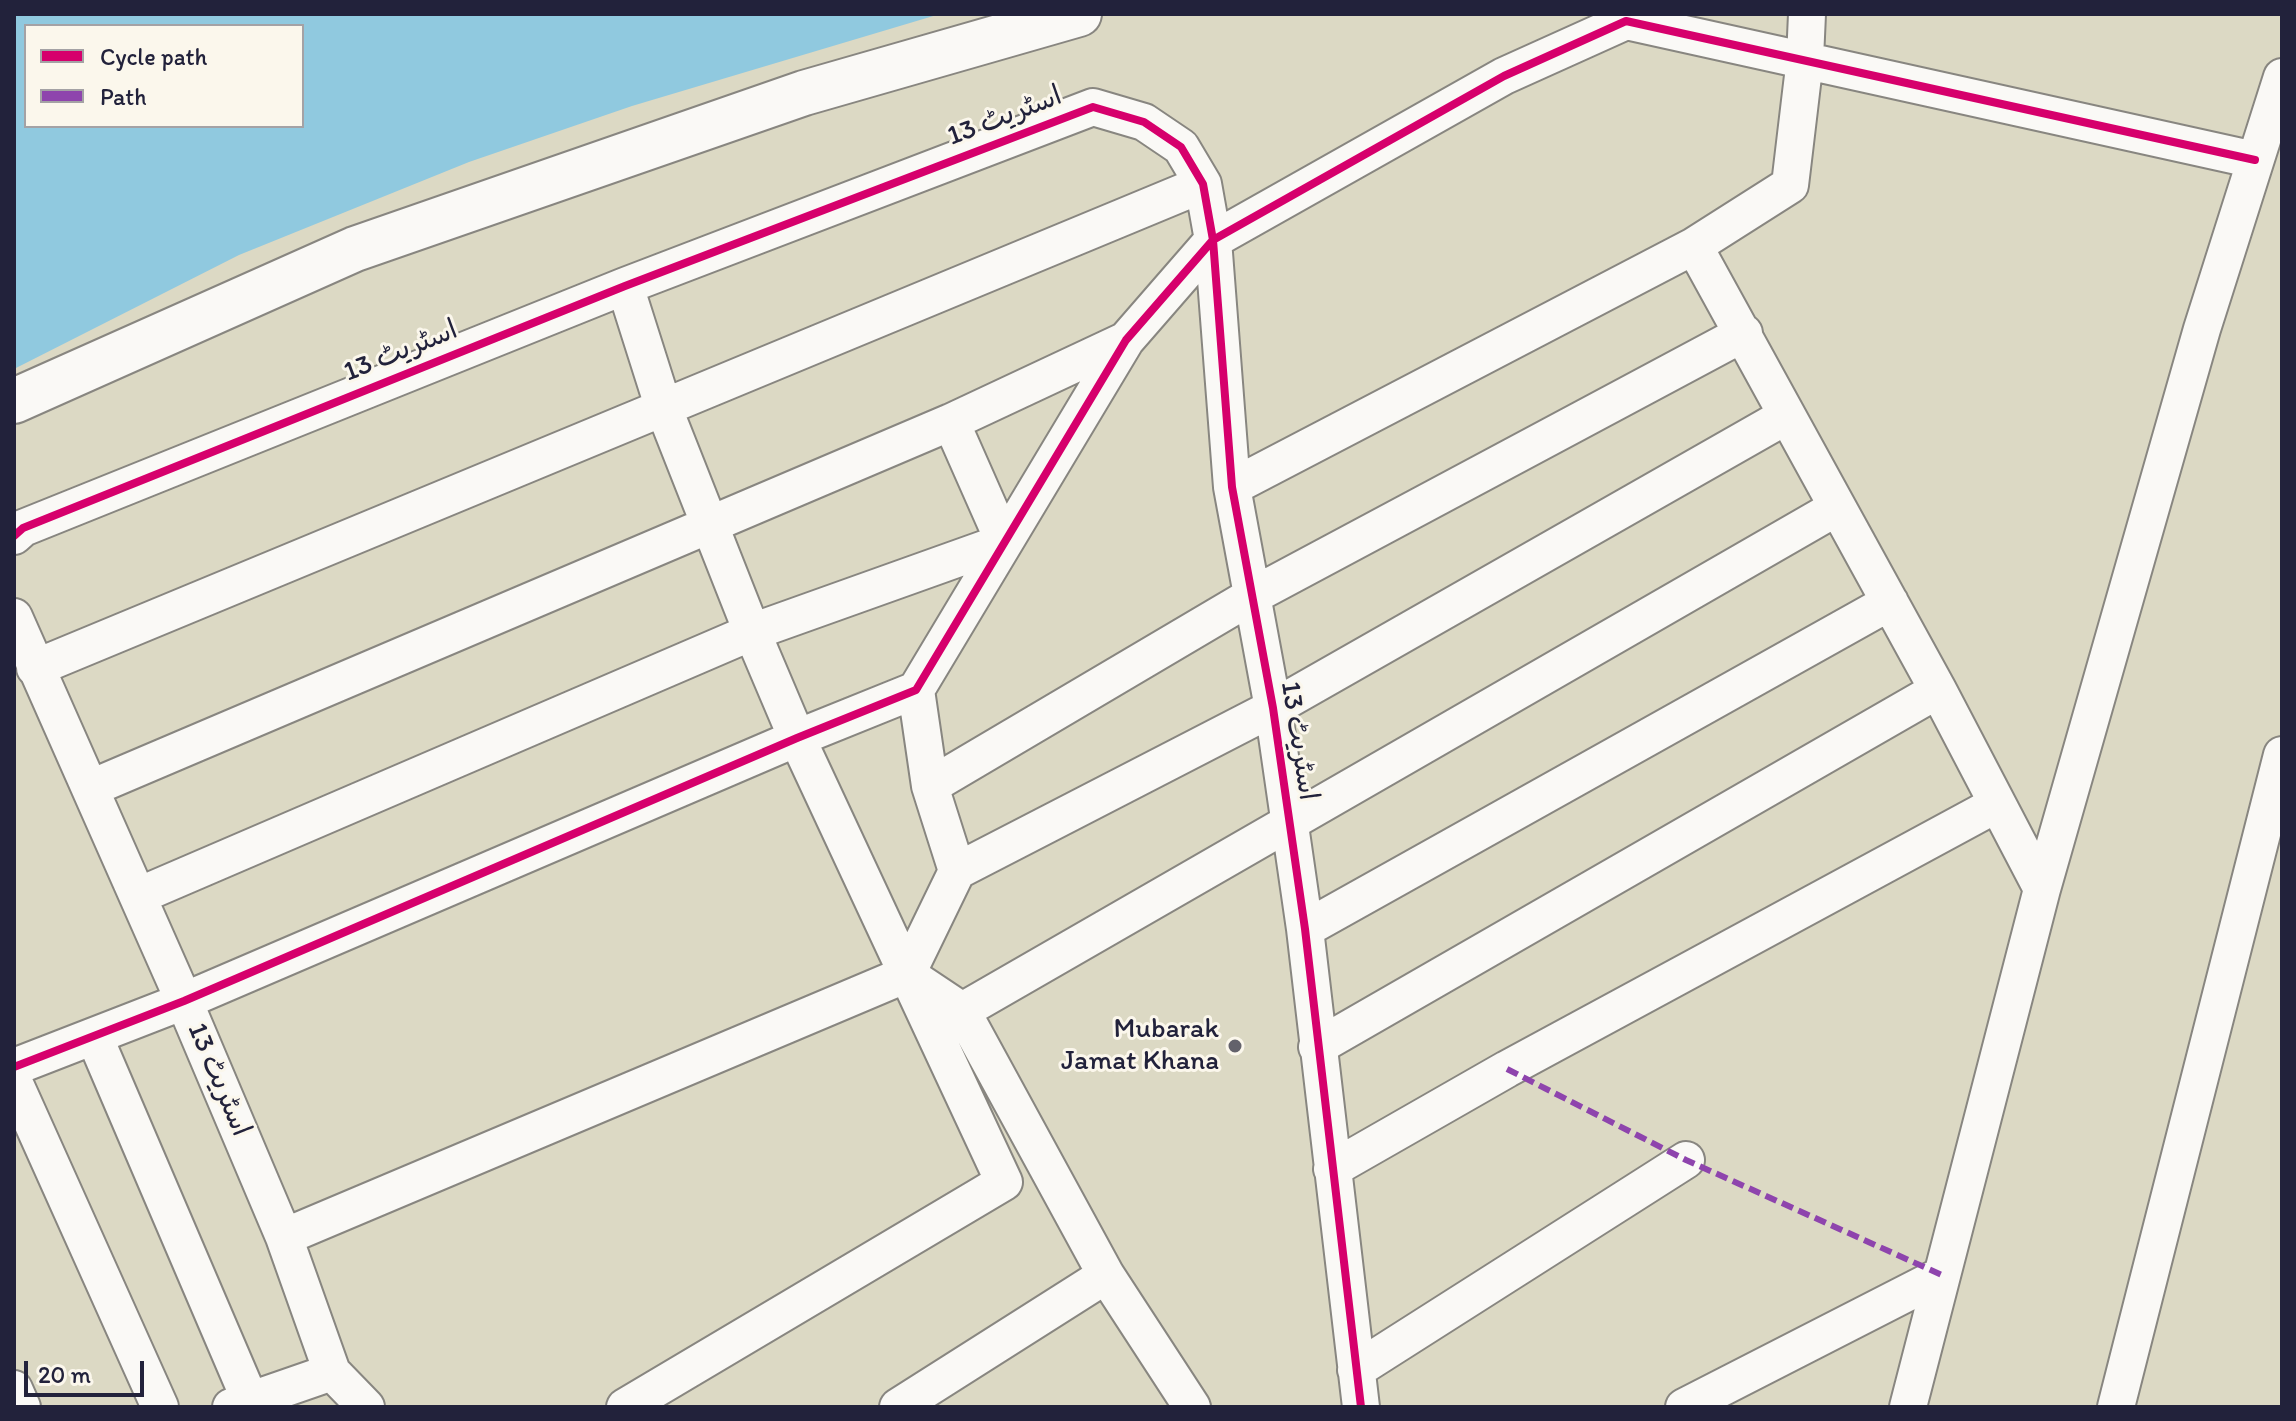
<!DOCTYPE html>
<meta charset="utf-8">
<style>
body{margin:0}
#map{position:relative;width:2296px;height:1421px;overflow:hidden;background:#dcd9c4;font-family:Itim,sans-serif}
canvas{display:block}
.frame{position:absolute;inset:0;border:16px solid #22223b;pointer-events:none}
.legend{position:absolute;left:24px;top:24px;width:280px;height:104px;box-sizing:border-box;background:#fbf7ec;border:2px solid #a4a2a5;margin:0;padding:10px 14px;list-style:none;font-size:24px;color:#22223b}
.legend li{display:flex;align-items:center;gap:16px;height:40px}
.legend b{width:40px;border:2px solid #a4a2a5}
.scale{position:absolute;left:24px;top:1361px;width:120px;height:36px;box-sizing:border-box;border:4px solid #22223b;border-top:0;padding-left:10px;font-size:24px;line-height:28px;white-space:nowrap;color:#22223b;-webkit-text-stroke:6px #fbf7ec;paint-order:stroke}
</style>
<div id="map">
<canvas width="2296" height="1421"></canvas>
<div class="frame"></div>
<ul class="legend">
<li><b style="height:10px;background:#d6006c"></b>Cycle path</li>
<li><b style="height:10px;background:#8e44ad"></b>Path</li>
</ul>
<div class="scale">20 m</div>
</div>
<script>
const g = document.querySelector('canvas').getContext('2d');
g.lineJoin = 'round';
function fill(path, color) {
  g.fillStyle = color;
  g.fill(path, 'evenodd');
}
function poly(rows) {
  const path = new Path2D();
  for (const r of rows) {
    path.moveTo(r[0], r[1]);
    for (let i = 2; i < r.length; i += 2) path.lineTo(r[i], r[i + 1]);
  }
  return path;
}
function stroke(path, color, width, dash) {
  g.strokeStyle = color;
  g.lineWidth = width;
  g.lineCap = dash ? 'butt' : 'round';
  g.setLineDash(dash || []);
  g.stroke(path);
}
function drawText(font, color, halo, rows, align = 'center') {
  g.font = font + ' Itim,"Playpen Sans Arabic",sans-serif';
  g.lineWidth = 6;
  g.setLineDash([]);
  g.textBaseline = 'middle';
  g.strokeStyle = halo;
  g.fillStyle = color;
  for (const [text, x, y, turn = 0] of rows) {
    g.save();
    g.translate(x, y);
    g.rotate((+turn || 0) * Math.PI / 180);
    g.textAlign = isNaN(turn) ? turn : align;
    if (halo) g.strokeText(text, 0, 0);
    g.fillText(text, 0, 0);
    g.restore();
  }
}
const water = poly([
 [14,14,940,14,632,106,469,162,239,255,14,369],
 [26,26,302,26,302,126,26,126]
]);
const minor = poly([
 [1694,246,1938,690,2042,889],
 [625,286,664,409,752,632,797,738,1004,1182,625,1407],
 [1232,487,1694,246,1790,185,1805,59,1807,14],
 [14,536,23,528,625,286,1093,107,1144,122,1181,147,1203,184,1213,240,1232,487,1273,708,1305,929,1361,1407],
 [14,617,184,1001,284,1237,332,1372,366,1407],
 [35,668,1203,184],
 [916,690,930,786,1250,597,1744,333],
 [930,786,957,871],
 [91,788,951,422,1126,340],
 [138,896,752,632,1004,542,951,422],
 [1305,929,1890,602],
 [908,975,962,1011,1836,508],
 [962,1011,1106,1275,1192,1407],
 [94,1036,250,1400],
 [1317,1047,1938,690],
 [14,1067,184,1001,797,738,916,690,1126,340,1213,240,1504,76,1626,21,2255,160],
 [14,1082,160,1407],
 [1332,1169,1507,1069,1997,804],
 [284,1237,907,974,957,871,1273,708,1786,416],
 [1356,1370,1686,1160],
 [14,1389,22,1407],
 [231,1407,332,1372],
 [898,1407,1106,1275],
 [1684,1407,1942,1275],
 [1908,1407,2042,889,2202,329,2282,77],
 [2116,1407,2282,755]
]);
const primary = poly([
 [14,401,355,249,804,93,1079,14]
]);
const quiet = poly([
 [1507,1069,1686,1160,1942,1275]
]);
const cycleway = poly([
 [14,536,23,528,625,286,1093,107,1144,122,1181,147,1203,184,1213,240,1232,487,1273,708,1305,929,1361,1407],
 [14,1067,184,1001,797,738,916,690,1126,340,1213,240,1504,76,1626,21,2255,160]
]);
const markers = [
 [1235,1046,8,"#63626b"]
];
const streetNames = [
 ["اسٹریٹ 13",1005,117,-21],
 ["اسٹریٹ 13",401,352,-22],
 ["اسٹریٹ 13",1298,741,81],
 ["اسٹریٹ 13",218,1080,67]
];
const poiNames = [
 ["Mubarak",1219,1030],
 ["Jamat Khana",1219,1062]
];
fill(water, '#90c9df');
stroke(minor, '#888680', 40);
stroke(primary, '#888680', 48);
stroke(minor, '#faf9f6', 36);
stroke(primary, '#faf9f6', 44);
stroke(quiet, '#8e44ad', 6, [12, 6]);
stroke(cycleway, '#d6006c', 8);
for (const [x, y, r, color] of markers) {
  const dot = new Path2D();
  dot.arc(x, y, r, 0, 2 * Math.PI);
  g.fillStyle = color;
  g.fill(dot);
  stroke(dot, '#fbf7ec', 3);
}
drawText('28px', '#22223b', '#fbf7ec', streetNames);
drawText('28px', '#22223b', '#fbf7ec', poiNames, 'right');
</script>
